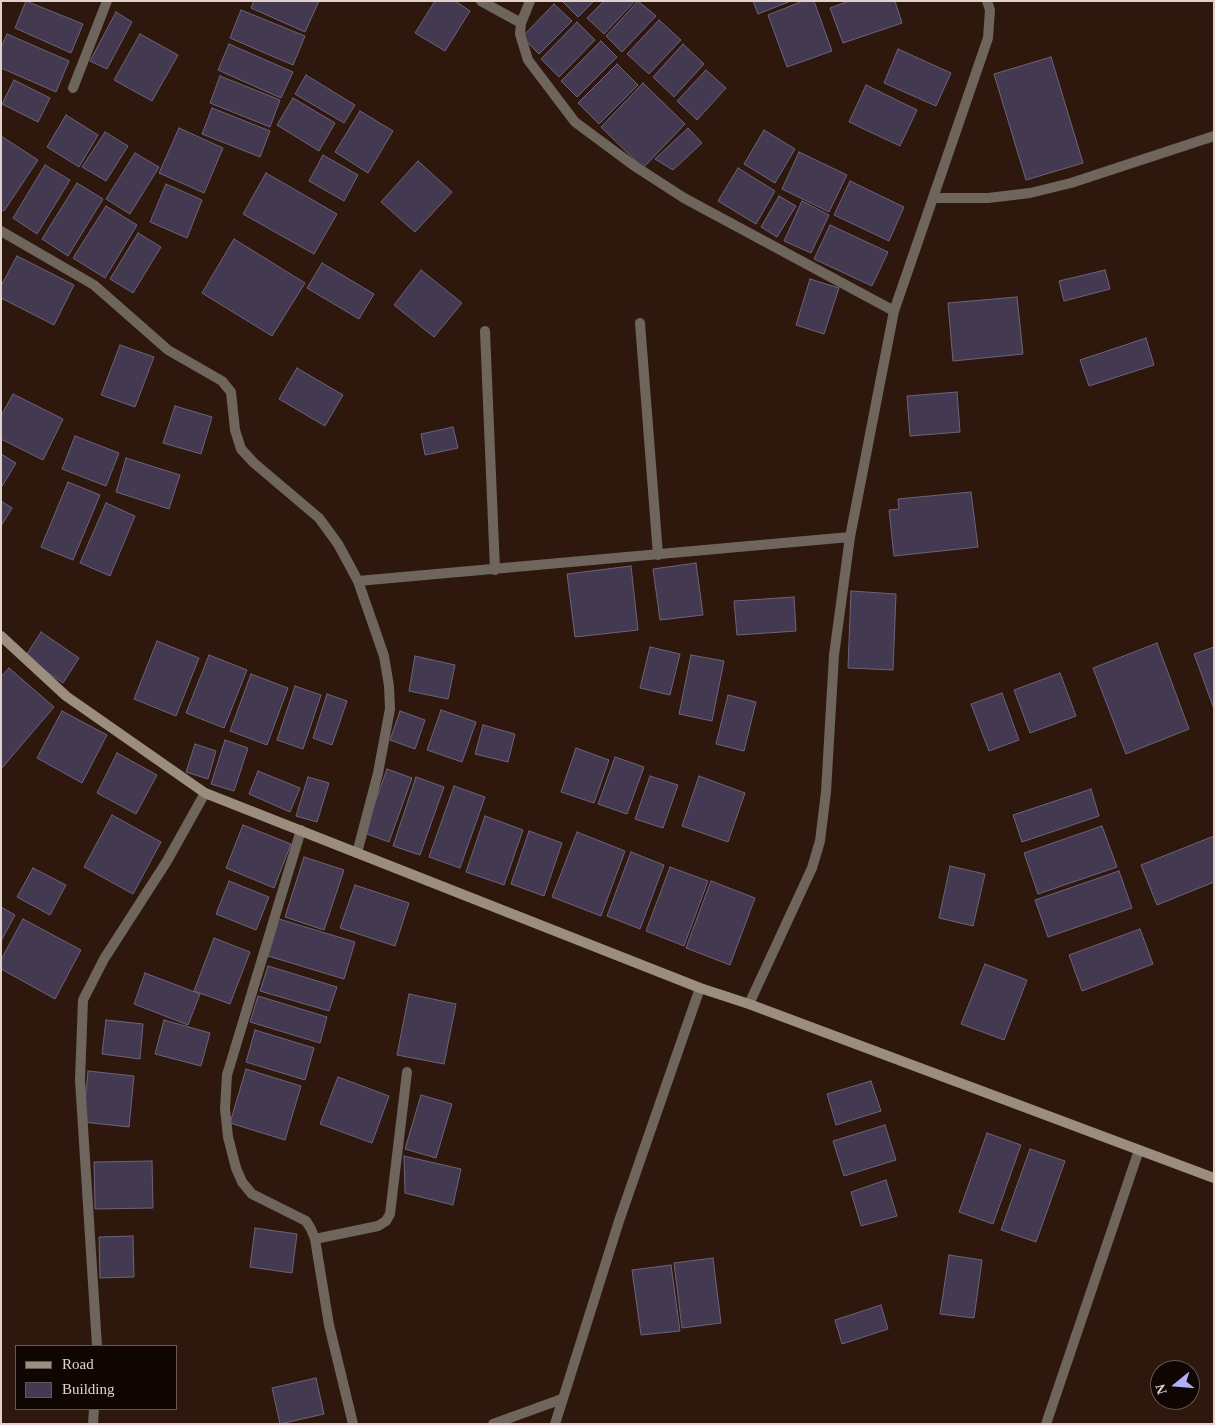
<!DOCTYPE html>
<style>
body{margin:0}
#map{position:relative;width:1215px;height:1425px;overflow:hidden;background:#2e180e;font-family:Georgia,serif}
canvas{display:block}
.frame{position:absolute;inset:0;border:2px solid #e2d2cb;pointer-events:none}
.legend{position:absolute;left:15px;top:1345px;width:162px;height:65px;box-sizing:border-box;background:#0f0603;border:1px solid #635853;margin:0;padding:6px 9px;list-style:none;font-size:15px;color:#e2d2cb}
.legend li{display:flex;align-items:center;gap:10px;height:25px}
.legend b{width:25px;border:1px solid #635853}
.north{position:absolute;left:1150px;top:1360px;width:50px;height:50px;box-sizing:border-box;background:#0f0603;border:1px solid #635853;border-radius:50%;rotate:253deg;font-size:14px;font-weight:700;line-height:20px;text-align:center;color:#e2d2cb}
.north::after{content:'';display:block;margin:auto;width:18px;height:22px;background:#afaefa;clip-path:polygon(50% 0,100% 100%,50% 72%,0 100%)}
</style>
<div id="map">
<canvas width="1215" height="1425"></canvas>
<div class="frame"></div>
<ul class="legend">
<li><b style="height:6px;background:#9b8e7f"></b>Road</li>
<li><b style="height:14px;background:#433950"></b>Building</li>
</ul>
<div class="north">N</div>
</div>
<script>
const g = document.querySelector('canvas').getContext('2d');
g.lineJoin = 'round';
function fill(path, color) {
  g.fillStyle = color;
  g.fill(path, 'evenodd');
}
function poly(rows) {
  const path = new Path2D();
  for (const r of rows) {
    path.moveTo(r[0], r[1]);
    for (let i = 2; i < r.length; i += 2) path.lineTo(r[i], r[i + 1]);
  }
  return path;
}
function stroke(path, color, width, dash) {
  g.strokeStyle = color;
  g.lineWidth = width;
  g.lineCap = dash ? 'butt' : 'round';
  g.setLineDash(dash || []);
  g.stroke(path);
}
const building = poly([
 [26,1,83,24,71,53,15,28,26,1],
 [254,1,319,1,305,32,251,8,254,1],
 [435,1,455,1,470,11,445,51,415,33,435,1],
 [562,1,594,1,578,17,562,1],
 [604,1,635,1,604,34,587,18,604,1],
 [638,1,656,16,622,52,606,36,638,1],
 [753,1,791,1,758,14,753,1],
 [803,1,814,1,832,51,787,67,768,15,803,1],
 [849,1,895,1,902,23,843,43,830,8,849,1],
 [554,4,572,21,539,54,522,37,554,4],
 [241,10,305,36,293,65,230,38,241,10],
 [116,12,132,22,107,69,90,61,116,12],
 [659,20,681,40,649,74,627,54,659,20],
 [577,22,595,40,559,77,541,59,577,22],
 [7,34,69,61,56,92,1,68,1,47,7,34],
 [140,34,178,55,152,101,114,80,140,34],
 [601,41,617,57,577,97,561,81,601,41],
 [229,44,293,72,281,98,218,70,229,44],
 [683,44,704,64,674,97,653,77,683,44],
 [898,49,951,73,936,106,884,83,898,49],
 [1051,57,1083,163,1026,180,994,74,1051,57],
 [617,64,638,85,599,124,578,103,617,64],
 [706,70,726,88,697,120,677,101,706,70],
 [306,75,355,105,344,123,295,94,306,75],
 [220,76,280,100,270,127,210,103,220,76],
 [14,80,50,98,38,122,2,104,14,80],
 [643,83,685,124,643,168,601,127,643,83],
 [866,85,917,110,900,146,849,122,866,85],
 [293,98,335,123,319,151,277,125,293,98],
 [212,108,270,131,260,157,202,134,212,108],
 [360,111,393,131,368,173,335,152,360,111],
 [66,115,98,135,79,167,47,147,66,115],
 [179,128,223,148,204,193,159,173,179,128],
 [688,128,702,143,673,170,655,159,688,128],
 [764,130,795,149,775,183,744,164,764,130],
 [105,132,128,146,106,181,82,167,105,132],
 [1,136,38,160,4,211,1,209,1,136],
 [799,152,847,175,829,212,782,189,799,152],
 [135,153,159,167,130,214,106,199,135,153],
 [323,155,358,175,344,201,309,181,323,155],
 [418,161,452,192,415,232,381,202,418,161],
 [45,165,70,180,37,234,13,218,45,165],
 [738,168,775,191,756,224,718,201,738,168],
 [266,173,337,214,314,254,243,214,266,173],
 [850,181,904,207,889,241,834,215,850,181],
 [77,183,103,199,68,256,42,239,77,183],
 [166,184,202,200,187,238,150,222,166,184],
 [779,196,796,206,777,237,761,227,779,196],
 [802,201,829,215,811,253,784,241,802,201],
 [106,206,137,225,105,278,73,258,106,206],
 [830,225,888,252,872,286,814,259,830,225],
 [138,233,161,247,133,293,110,279,138,233],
 [234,239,305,283,272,336,202,293,234,239],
 [17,256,74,285,54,325,1,298,1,286,17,256],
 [322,263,374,294,359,319,307,288,322,263],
 [421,270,462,303,434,337,394,305,421,270],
 [1105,270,1110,289,1064,301,1059,281,1105,270],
 [810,279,839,288,824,334,796,325,810,279],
 [1017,297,1023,354,953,361,948,303,1017,297],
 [1146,338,1154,365,1089,386,1080,360,1146,338],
 [120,345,154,357,135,407,101,395,120,345],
 [297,368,343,395,325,426,279,399,297,368],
 [957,392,960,432,910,436,907,396,957,392],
 [13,394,63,419,43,460,1,439,1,416,13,394],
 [175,406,212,417,201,454,163,443,175,406],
 [453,427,458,448,425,455,421,434,453,427],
 [75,436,119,453,106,486,62,469,75,436],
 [1,454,16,463,1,488,1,454],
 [126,458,180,475,169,509,116,492,126,458],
 [68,482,100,495,73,560,41,547,68,482],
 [971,492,978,547,894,556,889,510,899,509,898,499,971,492],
 [1,501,12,508,1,526,1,501],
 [106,503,135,516,110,576,80,563,106,503],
 [696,563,703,615,660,620,653,569,696,563],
 [631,566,638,630,575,637,567,574,631,566],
 [851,591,896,594,893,670,848,668,851,591],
 [794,597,796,631,737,635,734,601,794,597],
 [41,632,79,658,63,683,25,657,41,632],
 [157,641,199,658,176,716,134,699,157,641],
 [1157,643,1189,729,1126,754,1093,668,1157,643],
 [650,647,680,654,670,695,640,688,650,647],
 [1214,647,1214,709,1194,654,1214,647],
 [209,655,247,670,224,728,186,713,209,655],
 [691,655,724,661,712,721,679,714,691,655],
 [415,656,455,665,448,699,409,691,415,656],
 [9,668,54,707,1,769,1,677,9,668],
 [1060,673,1076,716,1030,733,1014,690,1060,673],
 [251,674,288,688,267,745,230,731,251,674],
 [295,686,321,695,303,749,277,740,295,686],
 [1002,693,1019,740,989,751,971,704,1002,693],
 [327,694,347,701,332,745,313,738,327,694],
 [728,695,756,702,744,751,716,744,728,695],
 [441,710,476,722,462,762,427,750,441,710],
 [62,711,107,735,82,783,37,758,62,711],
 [400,711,425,720,415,749,390,740,400,711],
 [483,725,515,734,508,762,475,754,483,725],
 [225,740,248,748,234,791,211,784,225,740],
 [195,744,216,751,208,779,186,772,195,744],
 [576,748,609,760,594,803,561,792,576,748],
 [117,753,157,775,136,814,97,793,117,753],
 [615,757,644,767,627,814,598,804,615,757],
 [387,769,412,778,389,842,364,833,387,769],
 [258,771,300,788,290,812,249,794,258,771],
 [650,776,678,785,663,828,635,819,650,776],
 [699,776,745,793,728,842,682,826,699,776],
 [308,777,329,783,317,822,296,816,308,777],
 [416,777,444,787,420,855,393,846,416,777],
 [454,786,485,797,460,868,429,857,454,786],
 [1091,789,1099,816,1022,842,1013,815,1091,789],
 [112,815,161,842,133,894,84,867,112,815],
 [485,816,523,830,504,885,466,872,485,816],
 [243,825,291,844,274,888,226,868,243,825],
 [1102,826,1117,867,1038,894,1024,853,1102,826],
 [529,831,562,843,544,896,511,884,529,831],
 [577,832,625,851,601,916,552,897,577,832],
 [1214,836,1214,882,1157,905,1141,865,1214,836],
 [631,852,664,865,640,929,607,916,631,852],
 [304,857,344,870,324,930,285,917,304,857],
 [950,866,985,874,973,926,939,918,950,866],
 [670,867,708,881,684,946,646,931,670,867],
 [33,868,66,885,50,915,17,897,33,868],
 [1119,871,1132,908,1048,937,1035,900,1119,871],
 [229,881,269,897,256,930,216,914,229,881],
 [711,881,755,898,730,965,686,948,711,881],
 [355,885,409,903,395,946,340,928,355,885],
 [1,907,15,915,1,941,1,907],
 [23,919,81,950,55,999,1,969,1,960,23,919],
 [279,919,355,942,344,979,268,956,279,919],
 [1140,929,1153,964,1082,991,1069,955,1140,929],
 [214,938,250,952,230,1004,194,991,214,938],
 [985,964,1027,980,1004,1040,961,1024,985,964],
 [268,966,337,987,329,1011,260,991,268,966],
 [145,973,200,994,188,1025,134,1004,145,973],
 [409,994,456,1004,444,1064,397,1055,409,994],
 [258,996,327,1017,320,1043,250,1022,258,996],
 [106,1020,143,1024,140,1059,102,1054,106,1020],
 [164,1020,210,1033,201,1066,155,1054,164,1020],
 [255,1030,314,1048,305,1080,246,1062,255,1030],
 [246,1069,301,1086,285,1140,230,1123,246,1069],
 [88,1071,134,1076,129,1127,83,1122,88,1071],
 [338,1077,389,1096,372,1143,320,1124,338,1077],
 [871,1081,881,1111,836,1125,827,1094,871,1081],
 [421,1095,452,1104,436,1158,405,1149,421,1095],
 [885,1125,896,1160,844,1176,833,1141,885,1125],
 [987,1133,1021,1145,993,1224,959,1212,987,1133],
 [1030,1149,1065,1161,1036,1242,1001,1230,1030,1149],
 [404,1156,461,1169,453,1205,405,1193,404,1156],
 [152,1161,153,1208,95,1209,94,1162,152,1161],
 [886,1180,897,1216,861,1226,851,1192,886,1180],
 [255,1228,297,1234,292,1273,250,1267,255,1228],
 [133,1236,134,1277,100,1278,99,1237,133,1236],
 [949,1255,982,1260,974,1318,940,1314,949,1255],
 [713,1258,721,1323,682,1328,674,1263,713,1258],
 [671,1265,680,1331,641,1335,632,1270,671,1265],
 [881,1305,888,1329,842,1344,835,1320,881,1305],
 [316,1378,324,1414,280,1424,272,1388,316,1378]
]);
const street = poly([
 [481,1,521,23,520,34,528,60,575,122,633,165,684,198,894,311],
 [521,23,530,1],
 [73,88,107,1],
 [933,198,988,198,1030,193,1071,183,1214,136],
 [1,231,94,285,168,350,222,381,231,392,235,430,241,449,254,463,319,518,338,544,358,581,384,656,389,686,390,709,378,773,357,853],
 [640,323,658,555],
 [485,331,495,570],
 [358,581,850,537],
 [301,830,227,1075,225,1109,228,1137,236,1168,242,1182,252,1194,306,1221,311,1229,315,1239,329,1325,353,1424],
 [749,1004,812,868,820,841,826,792,834,655,850,537,894,311,988,38,990,10,987,1],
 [315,1239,378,1226,386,1221,390,1214,407,1072],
 [97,1346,80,1080,83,1000,104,959,167,861,205,793],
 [93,1424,94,1409],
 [493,1424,562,1399],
 [555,1424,619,1221,700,988],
 [1046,1424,1139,1150]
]);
const secondary = poly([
 [1,636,66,696,205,793,700,988,749,1004,1214,1178]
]);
fill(building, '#433950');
stroke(building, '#6d637b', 1);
stroke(street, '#6e655c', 10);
stroke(secondary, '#9b8e7f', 10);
</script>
